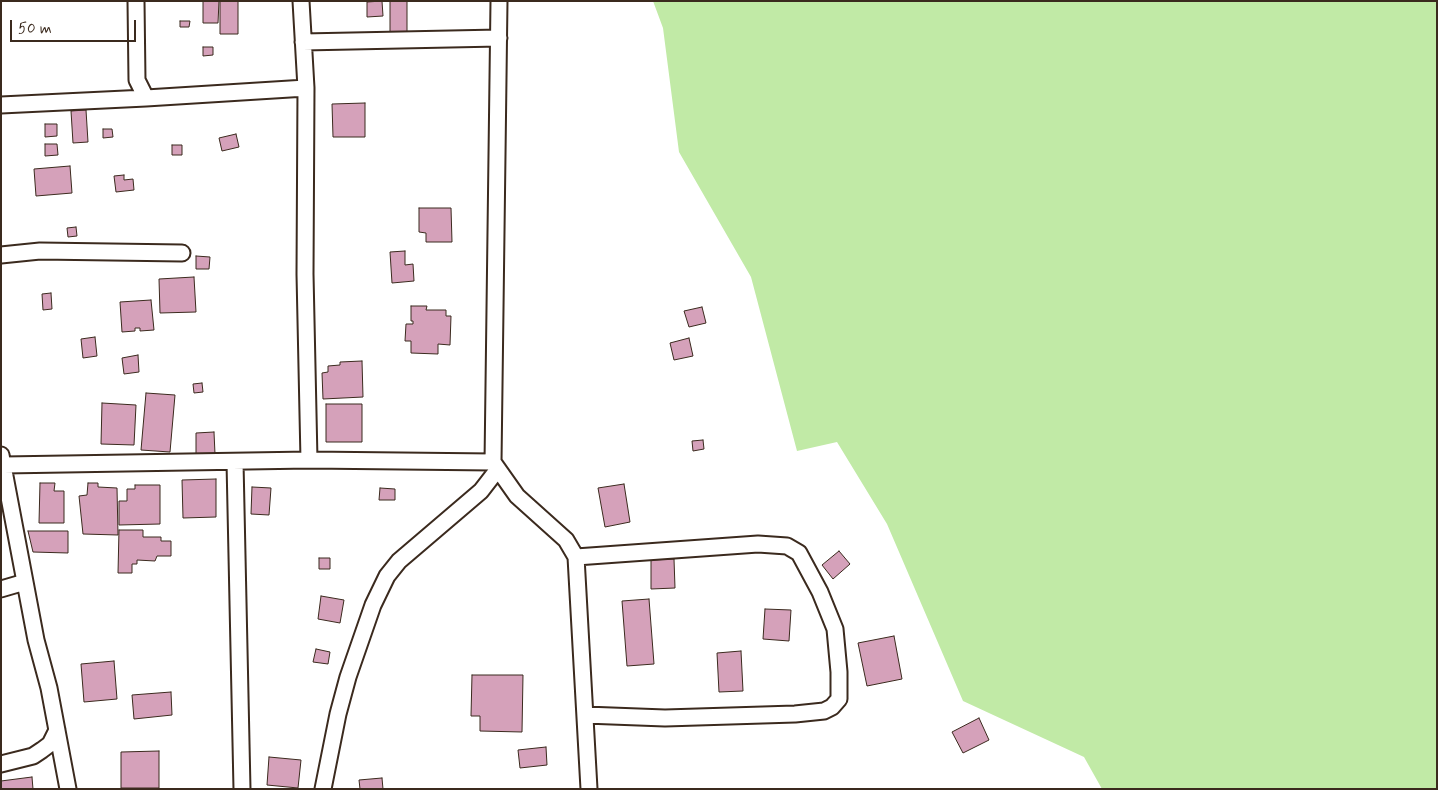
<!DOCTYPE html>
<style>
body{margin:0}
#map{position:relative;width:1438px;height:790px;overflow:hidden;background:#fff;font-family:Mynerve,sans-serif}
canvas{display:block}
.frame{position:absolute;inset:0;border:2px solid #3b2a1e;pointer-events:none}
.scale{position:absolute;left:10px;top:20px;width:126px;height:22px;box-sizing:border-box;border:2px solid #3b2a1e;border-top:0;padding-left:6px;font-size:15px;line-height:18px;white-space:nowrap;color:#3b2a1e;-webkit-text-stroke:4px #fff;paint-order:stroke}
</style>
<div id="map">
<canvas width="1438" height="790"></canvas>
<div class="frame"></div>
<div class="scale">50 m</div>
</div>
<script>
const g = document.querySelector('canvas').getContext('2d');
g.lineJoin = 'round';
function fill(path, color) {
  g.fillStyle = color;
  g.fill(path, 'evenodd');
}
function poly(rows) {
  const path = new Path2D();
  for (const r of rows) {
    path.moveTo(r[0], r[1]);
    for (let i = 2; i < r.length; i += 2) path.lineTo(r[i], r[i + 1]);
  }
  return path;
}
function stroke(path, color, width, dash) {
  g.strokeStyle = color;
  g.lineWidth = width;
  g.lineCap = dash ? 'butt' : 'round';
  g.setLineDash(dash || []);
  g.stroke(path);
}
const green = poly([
 [653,1,1437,1,1437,789,1102,789,1084,757,963,701,887,524,837,442,797,451,751,277,679,152,663,28]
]);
const building = poly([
 [203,1,219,1,218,23,203,23,203,1],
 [220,1,238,1,238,34,220,34,220,1],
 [382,1,383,16,367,17,367,2,382,1],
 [390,1,407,1,407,33,390,33,390,1],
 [180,21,190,21,189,27,180,27,180,21],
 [203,47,213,47,213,55,203,56,203,47],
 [365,103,365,137,333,137,332,104,365,103],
 [86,110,88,142,73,143,71,111,86,110],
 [45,124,57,124,57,136,45,137,45,124],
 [103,129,112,129,113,137,103,138,103,129],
 [236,134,239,147,222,151,219,138,236,134],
 [45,144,57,144,58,155,45,156,45,144],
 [172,145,182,145,182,155,172,155,172,145],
 [70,166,72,193,36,196,34,169,70,166],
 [124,175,124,180,133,179,134,190,116,192,114,176,124,175],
 [419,208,451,208,452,242,426,242,426,233,419,232,419,208],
 [76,227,77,236,68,237,67,228,76,227],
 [405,251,405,265,413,264,414,281,392,283,390,252,405,251],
 [196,256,210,257,209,269,196,269,196,256],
 [194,277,196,312,160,313,159,279,194,277],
 [51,293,52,309,43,310,42,294,51,293],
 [151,300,154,330,140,331,140,328,135,328,135,331,122,332,120,302,151,300],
 [411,306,427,306,426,310,446,310,446,316,451,316,450,345,438,344,438,354,411,353,411,341,405,341,406,324,413,324,413,321,411,321,411,306],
 [702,307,706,323,689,327,684,311,702,307],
 [95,337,97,356,83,358,81,339,95,337],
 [689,338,693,356,674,360,670,343,689,338],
 [138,355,139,372,124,374,122,358,138,355],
 [362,361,363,397,323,399,322,373,328,372,328,366,340,365,340,362,362,361],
 [202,383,203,392,194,393,193,384,202,383],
 [146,393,175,395,170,452,141,450,146,393],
 [102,403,136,405,134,445,101,444,102,403],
 [326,404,362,404,362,442,326,442,326,404],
 [214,432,215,454,196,454,196,433,214,432],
 [703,440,704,449,693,451,692,441,703,440],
 [216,479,216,517,183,518,182,480,216,479],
 [40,483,55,483,54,491,64,491,64,523,39,523,40,483],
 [88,483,98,483,98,487,117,488,118,535,83,534,79,496,87,495,88,483],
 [624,484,630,522,605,527,598,488,624,484],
 [135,485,160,485,160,524,119,525,119,501,127,501,127,489,135,489,135,485],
 [252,487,271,488,269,515,251,514,252,487],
 [380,488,395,489,395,500,379,500,380,488],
 [119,530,143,530,143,537,161,537,161,541,171,541,171,556,157,556,155,561,137,560,137,564,132,564,132,573,118,573,119,530],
 [28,531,68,531,68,553,33,552,28,531],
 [839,551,850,564,833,579,822,565,839,551],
 [319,558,330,558,330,569,319,569,319,558],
 [674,559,675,588,651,589,651,560,674,559],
 [321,596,344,600,340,623,318,619,321,596],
 [649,599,654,664,627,666,622,601,649,599],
 [765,609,791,610,789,641,763,639,765,609],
 [894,636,902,679,867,686,858,643,894,636],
 [316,649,330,652,328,664,313,662,316,649],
 [741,651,743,691,719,692,717,653,741,651],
 [114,661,117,699,84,702,81,664,114,661],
 [472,675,523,675,522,732,480,731,480,716,471,716,472,675],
 [171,692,172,715,134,719,132,695,171,692],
 [979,718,989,740,963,753,952,732,979,718],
 [546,747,547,765,520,768,518,750,546,747],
 [159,751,159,788,121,788,121,752,159,751],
 [269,757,301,760,298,788,267,785,269,757],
 [32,777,33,789,1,789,1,781,32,777],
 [382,778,383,789,360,789,359,780,382,778]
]);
const minor = poly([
 [136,1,137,80,146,98],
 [301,1,306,88,305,274,309,460],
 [499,1,493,462,517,496,566,540,576,557,589,789],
 [303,42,499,38],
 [1,105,146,98,306,88],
 [1,255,40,251,182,253],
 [1,455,36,640,49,688,68,789],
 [235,462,242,789],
 [4,465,309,460,493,462],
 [576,557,758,544,787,546,799,553,820,592,835,629,839,672,839,699,832,707,824,711,795,714,665,718,585,715],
 [1,589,25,582],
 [1,764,33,756,42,750,50,744,57,730],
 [323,789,338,714,348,677,373,605,387,576,399,561,481,491,498,469]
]);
fill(green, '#c1eaa6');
fill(building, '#d5a1ba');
stroke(building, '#3b2a1e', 1);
stroke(minor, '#3b2a1e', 19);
stroke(minor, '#fff', 15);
</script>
